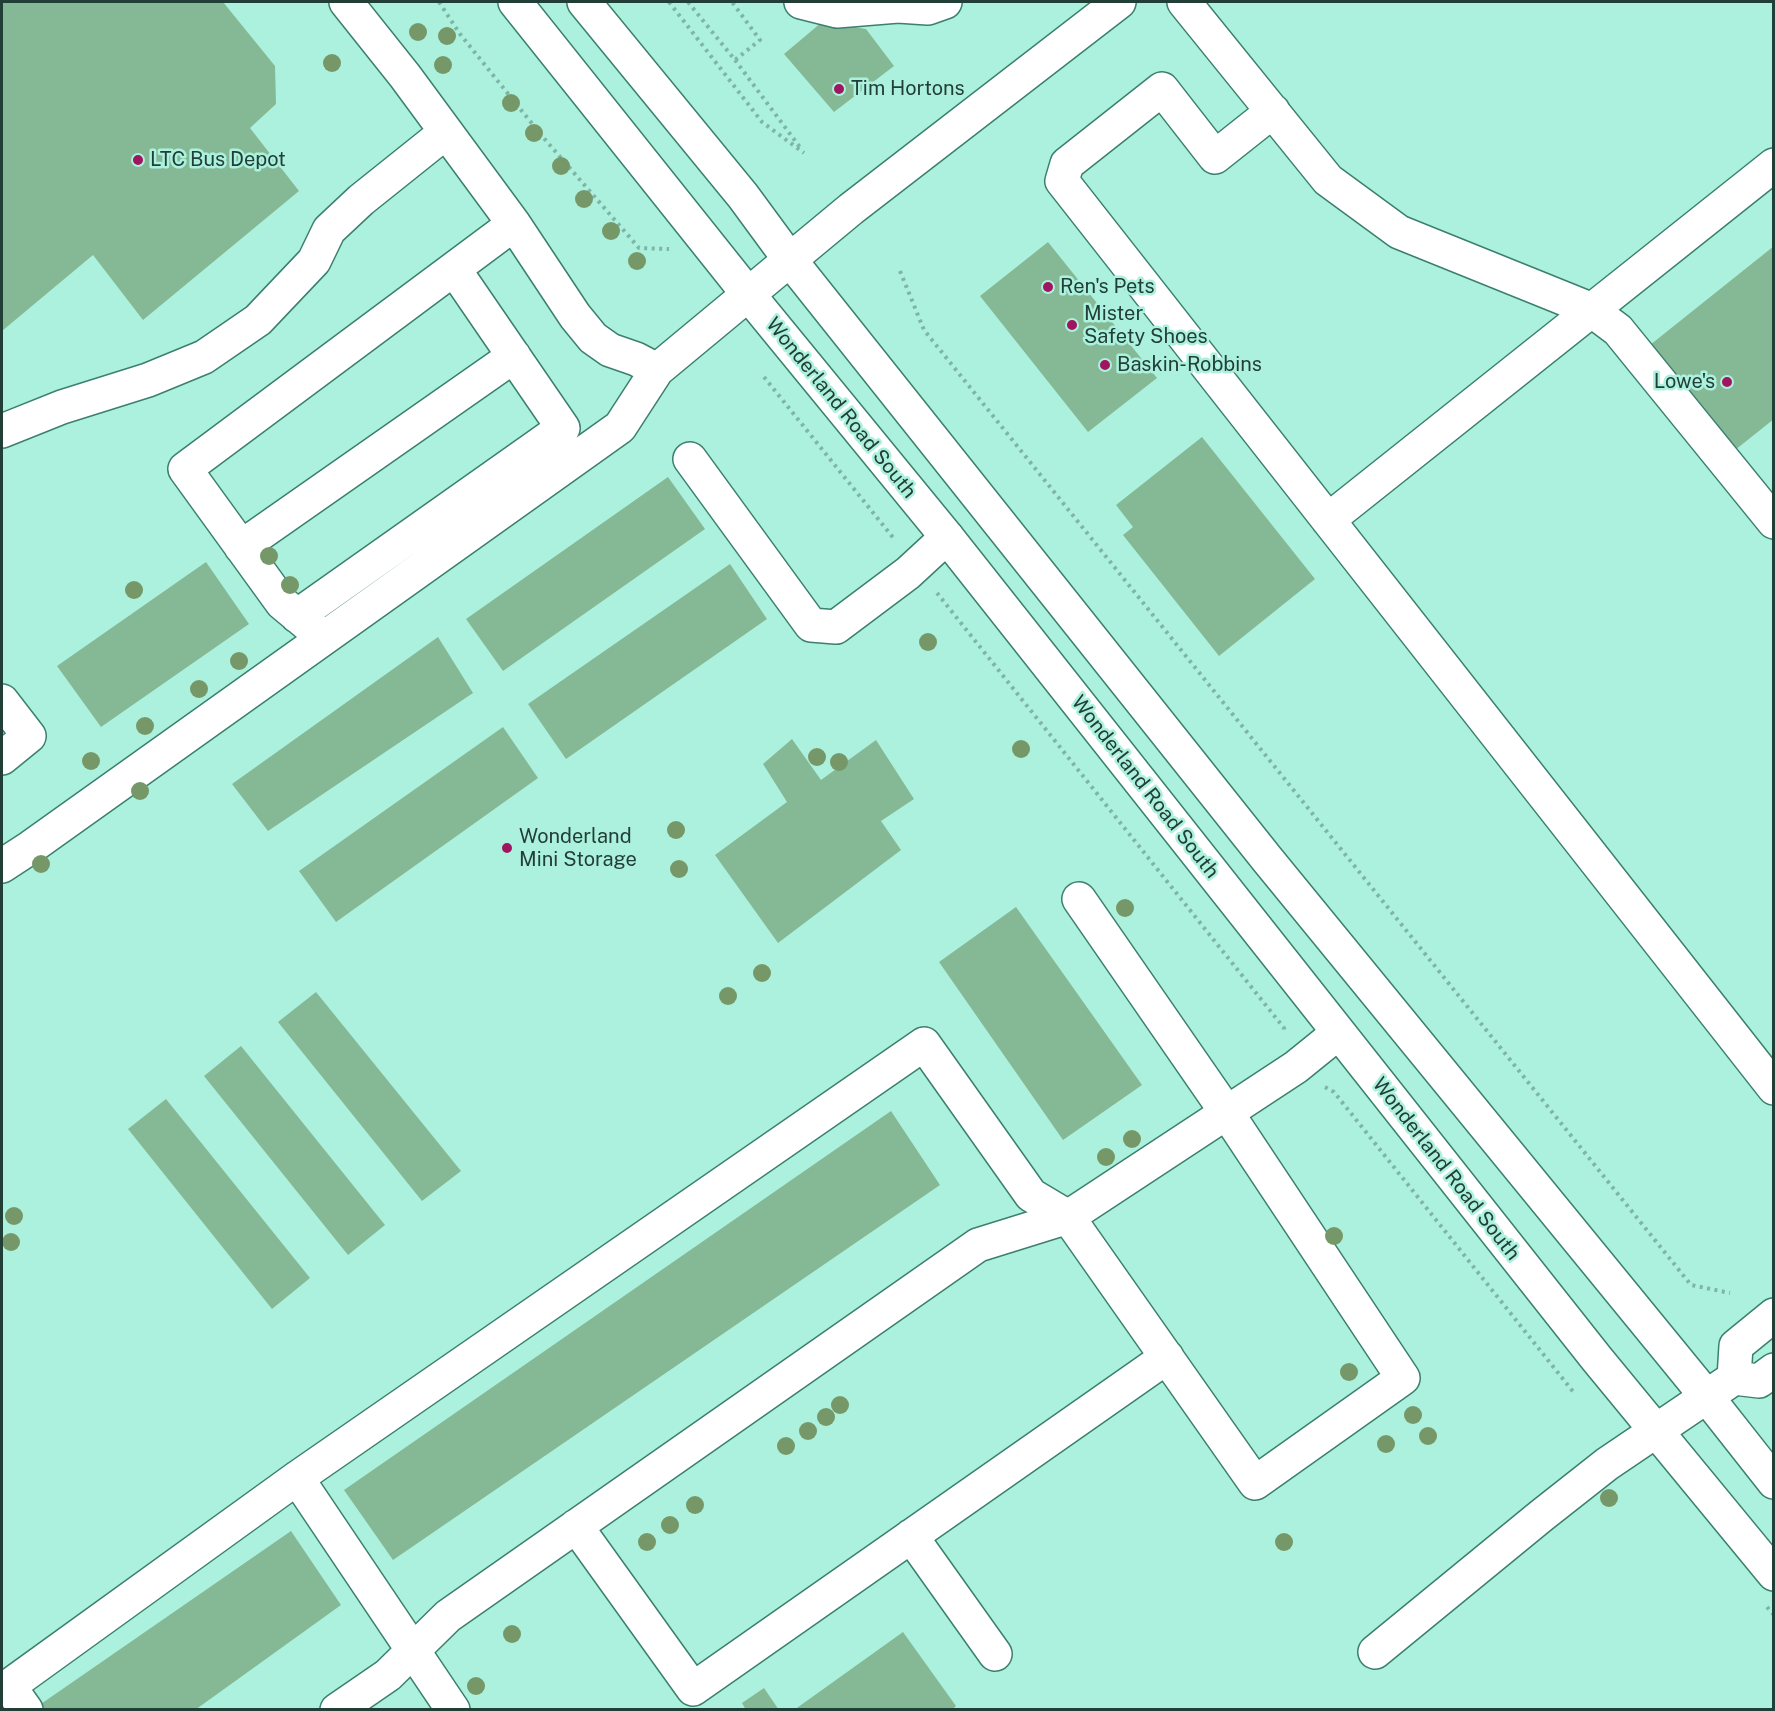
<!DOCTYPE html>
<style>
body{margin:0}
#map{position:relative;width:1775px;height:1711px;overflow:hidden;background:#acf1dd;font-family:"Public Sans",sans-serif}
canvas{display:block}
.frame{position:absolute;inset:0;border:3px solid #223f37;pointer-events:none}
</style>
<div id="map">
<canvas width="1775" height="1711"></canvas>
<div class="frame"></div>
</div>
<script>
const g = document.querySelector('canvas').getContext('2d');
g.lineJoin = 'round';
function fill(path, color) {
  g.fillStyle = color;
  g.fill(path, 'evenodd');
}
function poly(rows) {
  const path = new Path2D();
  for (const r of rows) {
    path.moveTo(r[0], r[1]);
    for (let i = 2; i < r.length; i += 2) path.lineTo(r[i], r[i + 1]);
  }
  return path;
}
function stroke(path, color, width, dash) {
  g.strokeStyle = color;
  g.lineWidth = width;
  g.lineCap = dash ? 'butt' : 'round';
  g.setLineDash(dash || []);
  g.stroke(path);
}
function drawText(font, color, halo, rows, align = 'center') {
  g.font = font + ' "Public Sans",sans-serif';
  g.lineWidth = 5;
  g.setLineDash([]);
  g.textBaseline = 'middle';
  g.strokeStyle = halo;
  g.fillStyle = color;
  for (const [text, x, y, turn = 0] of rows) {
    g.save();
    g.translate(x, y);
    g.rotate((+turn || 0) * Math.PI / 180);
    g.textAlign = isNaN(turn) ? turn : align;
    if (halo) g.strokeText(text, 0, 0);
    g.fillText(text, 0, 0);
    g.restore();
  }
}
const building = poly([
 [2,2,223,2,275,66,276,104,250,128,299,191,143,320,93,255,2,331],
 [822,22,866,29,894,66,834,112,784,54],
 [1048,242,1157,378,1088,432,980,296],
 [1774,246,1774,419,1735,450,1650,345],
 [1202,437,1315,579,1219,656,1123,535,1133,527,1116,505],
 [668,477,705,529,503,671,466,619],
 [206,562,249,624,101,727,57,666],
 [730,564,767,619,566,759,528,704],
 [438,637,473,693,268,831,232,784],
 [503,727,538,778,336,922,299,871],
 [792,739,821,780,876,740,914,799,881,821,901,850,778,943,715,855,787,802,763,764],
 [1016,907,1142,1085,1063,1140,939,962],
 [316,992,461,1171,422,1201,278,1022],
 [241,1046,385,1225,348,1255,204,1076],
 [166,1099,310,1278,272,1309,128,1129],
 [891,1111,940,1185,393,1560,344,1490],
 [291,1531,341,1605,195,1710,40,1710,38,1706],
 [903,1632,956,1706,952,1710,794,1710],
 [764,1688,779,1710,746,1710,742,1703]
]);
const path = poly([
 [439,2,460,34,542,136,639,248,669,249],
 [669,2,762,122,804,153],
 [688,2,735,60,760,40,732,2],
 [735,60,802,150],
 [900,271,924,330,1691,1285,1730,1293],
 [764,377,895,540],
 [937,593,1284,1028,1285,1034],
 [1325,1087,1334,1092,1575,1394],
 [1767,1607,1774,1615]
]);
const minor = poly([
 [801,2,837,11,898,6,928,8,945,2],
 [1184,2,1328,180,1399,232,1590,309,1618,330,1774,522],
 [1273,111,1215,157,1162,89,1067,164,1062,181,1774,1088],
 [657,370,851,209,1119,2],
 [2,431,62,407,148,380,204,357,258,320,314,261,329,230,361,200,446,132],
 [690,459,811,625,836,627,908,573,947,537],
 [1328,520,1774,165],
 [241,547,514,356],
 [297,616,563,428,454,269],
 [324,638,282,603,185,469,514,224],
 [2,701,29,736,2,758],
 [2,866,31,847,620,427,657,370,636,359,610,350,593,338,575,316,514,224,405,76,346,2],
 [1734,1378,1736,1346,1774,1315],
 [297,1478,453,1710],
 [576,1526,693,1689,1167,1357],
 [911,1536,995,1654],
 [1375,1652,1541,1516,1607,1464,1734,1378,1759,1381,1774,1370],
 [26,1710,9,1686,297,1478,924,1044,1031,1195,1068,1217,1255,1483,1403,1378,1227,1113,1079,899],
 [337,1710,388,1675,448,1616,978,1245,1068,1217,1296,1067,1338,1033]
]);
const major = poly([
 [515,2,748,294,947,537,1597,1359,1774,1574],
 [584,2,743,196,790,260,1267,859,1707,1397,1774,1482]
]);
const trees = [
 [418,32],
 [447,36],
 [332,63],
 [443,65],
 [511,103],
 [534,133],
 [561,166],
 [584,199],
 [611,231],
 [637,261],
 [269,556],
 [290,585],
 [134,590],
 [928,642],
 [239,661],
 [199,689],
 [145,726],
 [1021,749],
 [817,757],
 [91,761],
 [839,762],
 [140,791],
 [676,830],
 [41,864],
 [679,869],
 [1125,908],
 [762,973],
 [728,996],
 [1132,1139],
 [1106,1157],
 [14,1216],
 [1334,1236],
 [11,1242],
 [1349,1372],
 [840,1405],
 [1413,1415],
 [826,1417],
 [808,1431],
 [1428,1436],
 [1386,1444],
 [786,1446],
 [1609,1498],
 [695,1505],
 [670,1525],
 [647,1542],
 [1284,1542],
 [512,1634],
 [476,1686]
];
const markers = [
 [839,89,6,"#a01560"],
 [138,160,6,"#a01560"],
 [1048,287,6,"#a01560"],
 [1072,325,6,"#a01560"],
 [1105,365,6,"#a01560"],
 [1727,382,6,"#a01560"],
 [507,848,6,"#a01560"]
];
const poiNames = [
 ["Tim Hortons",851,89],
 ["LTC Bus Depot",150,160],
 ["Ren's Pets",1060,287],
 ["Mister",1084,314],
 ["Safety Shoes",1084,337],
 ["Baskin-Robbins",1117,365],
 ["Lowe's",1715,382,"right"],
 ["Wonderland",519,837],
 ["Mini Storage",519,860]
];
const streetNames = [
 ["Wonderland Road South",841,408,51],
 ["Wonderland Road South",1145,787,52],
 ["Wonderland Road South",1446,1169,52]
];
fill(building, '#85b996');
stroke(minor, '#3b7f6e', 36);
stroke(major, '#3b7f6e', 36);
stroke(path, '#7eb5a5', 4, [3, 4.5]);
stroke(minor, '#fff', 33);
stroke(major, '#fff', 33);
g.fillStyle = '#769868';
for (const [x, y] of trees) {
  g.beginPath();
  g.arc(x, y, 9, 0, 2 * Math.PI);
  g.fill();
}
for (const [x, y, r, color] of markers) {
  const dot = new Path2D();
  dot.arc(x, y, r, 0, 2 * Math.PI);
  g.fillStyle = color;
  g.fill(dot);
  stroke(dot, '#acf1dd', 2);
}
drawText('20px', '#223f37', '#acf1dd', poiNames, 'left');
drawText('20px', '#223f37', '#acf1dd', streetNames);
</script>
